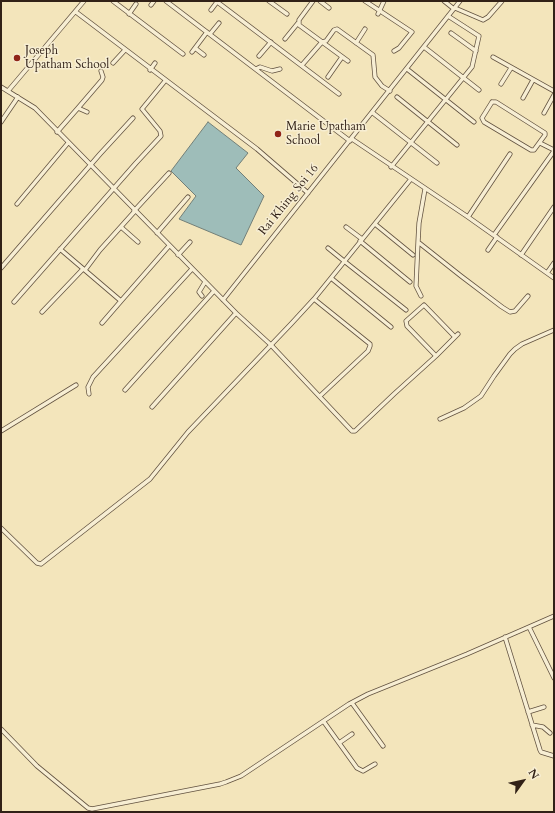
<!DOCTYPE html>
<style>
body{margin:0}
#map{position:relative;width:555px;height:813px;overflow:hidden;background:#f3e5bb;font-family:Cardo,serif}
canvas{display:block}
.frame{position:absolute;inset:0;border:2px solid #312117;pointer-events:none}
.north{position:absolute;left:503px;top:761px;width:40px;height:40px;-webkit-text-stroke:3px #f7eed3;paint-order:stroke;rotate:57deg;font-size:11px;font-weight:700;line-height:16px;text-align:center;color:#312117}
.north::after{content:'';display:block;margin:auto;width:14px;height:18px;background:#312117;clip-path:polygon(50% 0,100% 100%,50% 72%,0 100%)}
</style>
<div id="map">
<canvas width="555" height="813"></canvas>
<div class="frame"></div>
<div class="north">N</div>
</div>
<script>
const g = document.querySelector('canvas').getContext('2d');
g.lineJoin = 'round';
function fill(path, color) {
  g.fillStyle = color;
  g.fill(path, 'evenodd');
}
function poly(rows) {
  const path = new Path2D();
  for (const r of rows) {
    path.moveTo(r[0], r[1]);
    for (let i = 2; i < r.length; i += 2) path.lineTo(r[i], r[i + 1]);
  }
  return path;
}
function stroke(path, color, width, dash) {
  g.strokeStyle = color;
  g.lineWidth = width;
  g.lineCap = dash ? 'butt' : 'round';
  g.setLineDash(dash || []);
  g.stroke(path);
}
function drawText(font, color, halo, rows, align = 'center') {
  g.font = font + ' Cardo,serif';
  g.lineWidth = 3;
  g.setLineDash([]);
  g.textBaseline = 'middle';
  g.strokeStyle = halo;
  g.fillStyle = color;
  for (const [text, x, y, turn = 0] of rows) {
    g.save();
    g.translate(x, y);
    g.rotate((+turn || 0) * Math.PI / 180);
    g.textAlign = isNaN(turn) ? turn : align;
    if (halo) g.strokeText(text, 0, 0);
    g.fillText(text, 0, 0);
    g.restore();
  }
}
const water = poly([
 [208,122,248,153,236,168,264,196,241,245,179,219,196,196,171,171,208,122]
]);
const street = poly([
 [113,1,183,54],
 [166,1,350,141],
 [216,1,339,94],
 [269,1,287,14],
 [313,1,299,20,299,25,348,61],
 [320,1,329,8],
 [365,1,412,32,399,48,394,51],
 [444,1,454,9],
 [151,5,154,1],
 [455,8,483,20,488,17,502,1],
 [211,10,217,2],
 [76,12,257,149,308,193],
 [129,14,136,4],
 [378,14,384,1],
 [451,33,476,51],
 [210,34,219,23],
 [285,39,298,23],
 [356,43,365,29],
 [424,47,479,90],
 [195,48,204,55],
 [192,52,207,32],
 [259,56,271,42],
 [493,57,554,91],
 [113,63,125,50],
 [302,65,322,42,326,41,334,30,337,29,373,55,375,77,382,86,390,91],
 [256,69,260,67,272,71,280,69],
 [407,69,474,122],
 [150,70,155,63],
 [328,77,342,57],
 [501,84,511,68],
 [1,87,35,108,236,313,271,345,352,431,355,431,394,394,436,356,458,334],
 [8,91,84,1],
 [397,97,457,145],
 [523,98,533,80],
 [492,102,496,102,545,133,545,135,534,150,531,150,484,122,482,118,492,102],
 [78,108,102,80,103,77,101,71],
 [373,113,437,163],
 [544,113,554,95],
 [1,122,18,97],
 [57,132,78,108,87,112],
 [352,139,468,217,554,278],
 [540,143,554,150],
 [391,167,472,67,479,36,448,16],
 [425,189,419,223,418,242,461,276,502,307,510,312,515,311,528,296],
 [17,204,68,143],
 [134,211,169,173],
 [468,217,510,154],
 [375,224,413,255],
 [121,227,138,242],
 [346,227,362,239],
 [157,233,188,197],
 [494,235,554,151],
 [360,241,410,282],
 [418,242,416,286,421,296],
 [328,248,344,261],
 [60,249,121,301,169,246],
 [488,250,497,237],
 [178,255,190,242],
 [521,255,554,207],
 [344,261,406,310],
 [1,268,100,154,133,118],
 [85,270,100,250,135,211],
 [547,273,554,263],
 [331,278,391,327],
 [202,296,199,292,205,282],
 [314,299,370,344,370,346,368,351,320,396],
 [223,300,460,1],
 [14,302,136,163,161,136,160,131,142,109,165,81],
 [42,312,83,269],
 [102,323,121,301],
 [436,356,407,326,406,321,424,305,455,337],
 [125,390,214,291],
 [89,394,88,387,93,377,192,269],
 [152,407,236,313],
 [440,419,464,408,481,396,494,376,510,354,515,349,522,344,554,330],
 [1,431,76,385],
 [1,528,37,563,41,564,150,479,188,432,291,324,314,299,411,179],
 [529,627,554,678],
 [505,637,540,750,541,752,554,756],
 [352,703,383,746],
 [528,712,544,707],
 [324,722,357,768,363,771,375,764],
 [532,725,543,727,550,733],
 [1,729,37,766,88,808,92,809,220,784,226,782,241,776,349,704,368,694,467,654,554,616],
 [339,743,352,734]
]);
const markers = [
 [17,58,4,"#8f2418"],
 [278,134,4,"#8f2418"]
];
const poiNames = [
 ["Joseph",25,51],
 ["Upatham School",25,65],
 ["Marie Upatham",286,127],
 ["School",286,141]
];
const streetNames = [
 ["Rai Khing Soi 16",289,200,-51]
];
fill(water, '#9ebdb9');
stroke(water, '#727f78', 1);
stroke(street, '#625240', 5);
stroke(street, '#f7eed3', 3.5);
for (const [x, y, r, color] of markers) {
  const dot = new Path2D();
  dot.arc(x, y, r, 0, 2 * Math.PI);
  g.fillStyle = color;
  g.fill(dot);
  stroke(dot, '#f7eed3', 1.5);
}
drawText('12px', '#312117', '#f7eed3', poiNames, 'left');
drawText('12px', '#312117', '#f7eed3', streetNames);
</script>
